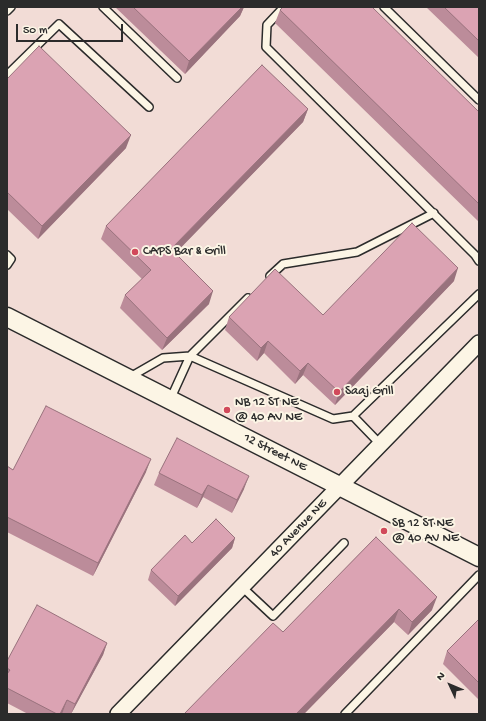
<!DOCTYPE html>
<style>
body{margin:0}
#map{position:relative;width:486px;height:721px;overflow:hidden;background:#fcf5e5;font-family:"Gochi Hand",sans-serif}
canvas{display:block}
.frame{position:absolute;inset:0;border:8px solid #2b2b2b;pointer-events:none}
.north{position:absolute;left:430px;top:665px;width:40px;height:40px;-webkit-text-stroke:3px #fcf5e5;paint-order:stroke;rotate:314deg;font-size:11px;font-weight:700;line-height:16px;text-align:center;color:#2b2b2b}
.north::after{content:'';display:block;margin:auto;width:14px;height:18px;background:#2b2b2b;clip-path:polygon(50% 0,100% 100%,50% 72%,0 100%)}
.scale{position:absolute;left:16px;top:24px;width:107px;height:18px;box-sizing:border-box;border:2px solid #2b2b2b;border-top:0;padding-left:5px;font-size:12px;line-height:14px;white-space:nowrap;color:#2b2b2b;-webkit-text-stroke:3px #fcf5e5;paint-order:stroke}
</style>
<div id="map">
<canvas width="486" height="721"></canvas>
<div class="frame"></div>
<div class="north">N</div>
<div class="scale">50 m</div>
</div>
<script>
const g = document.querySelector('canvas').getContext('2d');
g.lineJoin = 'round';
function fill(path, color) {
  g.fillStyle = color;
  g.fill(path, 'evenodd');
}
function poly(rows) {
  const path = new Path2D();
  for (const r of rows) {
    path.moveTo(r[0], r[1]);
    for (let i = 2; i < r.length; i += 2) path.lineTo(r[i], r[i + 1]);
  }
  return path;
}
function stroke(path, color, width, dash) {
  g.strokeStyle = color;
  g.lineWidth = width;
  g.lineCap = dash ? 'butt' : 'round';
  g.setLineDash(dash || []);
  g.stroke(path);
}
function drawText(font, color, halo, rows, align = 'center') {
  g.font = font + ' "Gochi Hand",sans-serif';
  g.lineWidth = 4;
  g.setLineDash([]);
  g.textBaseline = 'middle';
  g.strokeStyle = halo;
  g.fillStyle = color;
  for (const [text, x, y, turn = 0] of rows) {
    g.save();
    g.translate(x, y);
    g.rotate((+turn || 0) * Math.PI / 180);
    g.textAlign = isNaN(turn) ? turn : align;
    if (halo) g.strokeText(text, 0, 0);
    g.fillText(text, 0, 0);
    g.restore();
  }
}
const built = poly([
 [7,7,479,7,479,714,7,714]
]);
const service = poly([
 [103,7,177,78],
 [284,7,267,25,266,47,475,255,479,261],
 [384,7,479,100],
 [7,11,11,7],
 [7,75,59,24,149,107],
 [7,255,11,259,7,265],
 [270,276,283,264,357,252,434,213],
 [130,377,163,358,190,356,248,298],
 [170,400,190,356,333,419,353,416],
 [381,445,353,416,479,294],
 [242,587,273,616,344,543],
 [345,714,479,575]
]);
const minor = poly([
 [118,714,479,343]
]);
const tertiary = poly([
 [7,317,479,557]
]);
const wall = poly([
 [115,7,244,7,240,16,185,74],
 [426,7,479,7,479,58],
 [280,10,479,112,479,222,275,23],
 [7,79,126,148,38,239,7,209],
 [308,109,303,122,175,253,209,304,162,350,120,308,125,295,142,279,101,239,106,226],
 [454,281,335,405,303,375,295,384,264,353,257,361,225,330,229,317,323,315],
 [7,466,13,470,146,472,93,576,7,532],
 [159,473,244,489,232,513,203,497,197,508,154,485],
 [376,537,432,610,408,635,394,622,304,714,184,714,283,632],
 [235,538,232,548,175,606,148,580,151,570],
 [479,619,479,700,443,664,447,651],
 [107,643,103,655,71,714,64,714,62,713,62,714,28,714,7,703,7,661]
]);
const shadedWall = poly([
 [242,7,244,7,240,16,185,74,189,61],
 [308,109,303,122,167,262,171,249],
 [131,135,126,148,38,239,42,226],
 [458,268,454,281,335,405,339,392],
 [213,291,209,304,162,350,167,338],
 [268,341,264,353,257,361,261,348],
 [308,363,303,375,295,384,300,371],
 [151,459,146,472,93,576,98,563],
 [249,476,244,489,232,513,237,500],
 [208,485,203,497,197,508,202,495],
 [235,538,232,548,175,606,178,596],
 [437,597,432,610,408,635,412,622],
 [399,609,394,622,304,714,296,714],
 [107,643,103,655,71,714,75,704],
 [67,700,62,714,60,714]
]);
const building = poly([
 [133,7,242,7,189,61,133,7],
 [283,7,372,7,479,112,479,204,280,10,283,7],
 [444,7,479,7,479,41,444,7],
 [39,46,131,135,42,226,7,192,7,79,39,46],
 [262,65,308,109,171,249,213,291,167,338,125,295,151,270,106,226,262,65],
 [412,223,458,268,339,392,308,363,300,371,268,341,261,348,229,317,275,269,323,315,412,223],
 [46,406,151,459,98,563,7,517,7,466,13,470,46,406],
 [177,438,249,476,237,500,208,485,202,495,159,473,177,438],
 [216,519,235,538,178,596,151,570,185,535,192,543,216,519],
 [376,537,437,597,412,622,399,609,296,714,184,714,273,623,283,632,376,537],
 [37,605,107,643,75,704,67,700,60,714,57,714,7,688,7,674,10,670,7,668,7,661,37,605],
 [479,619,479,683,447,651,479,619]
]);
const markers = [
 [135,252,4,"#d1495b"],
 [337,392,4,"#d1495b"],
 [227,410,4,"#d1495b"],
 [384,531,4,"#d1495b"]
];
const poiNames = [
 ["CAPS Bar & Grill",143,252],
 ["Saaj Grill",345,392],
 ["NB 12 ST NE",235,403],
 ["@ 40 AV NE",235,418],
 ["SB 12 ST NE",392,524],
 ["@ 40 AV NE",392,539]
];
const streetNames = [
 ["12 Street NE",275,453,27],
 ["40 Avenue NE",299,529,-46]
];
fill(built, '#f2dcd6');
stroke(service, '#2b2b2b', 10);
stroke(minor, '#2b2b2b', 18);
stroke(tertiary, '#2b2b2b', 21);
stroke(service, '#fcf5e5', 7);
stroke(minor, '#fcf5e5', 15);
stroke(tertiary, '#fcf5e5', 18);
fill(wall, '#bc8c9a');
fill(shadedWall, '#99727d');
fill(building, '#dba3b3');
stroke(building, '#99727d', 1);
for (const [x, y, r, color] of markers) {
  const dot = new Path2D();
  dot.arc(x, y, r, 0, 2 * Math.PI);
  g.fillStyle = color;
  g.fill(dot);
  stroke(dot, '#fcf5e5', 1.5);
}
drawText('13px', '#2b2b2b', '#fcf5e5', poiNames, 'left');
drawText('13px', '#2b2b2b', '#fcf5e5', streetNames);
</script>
